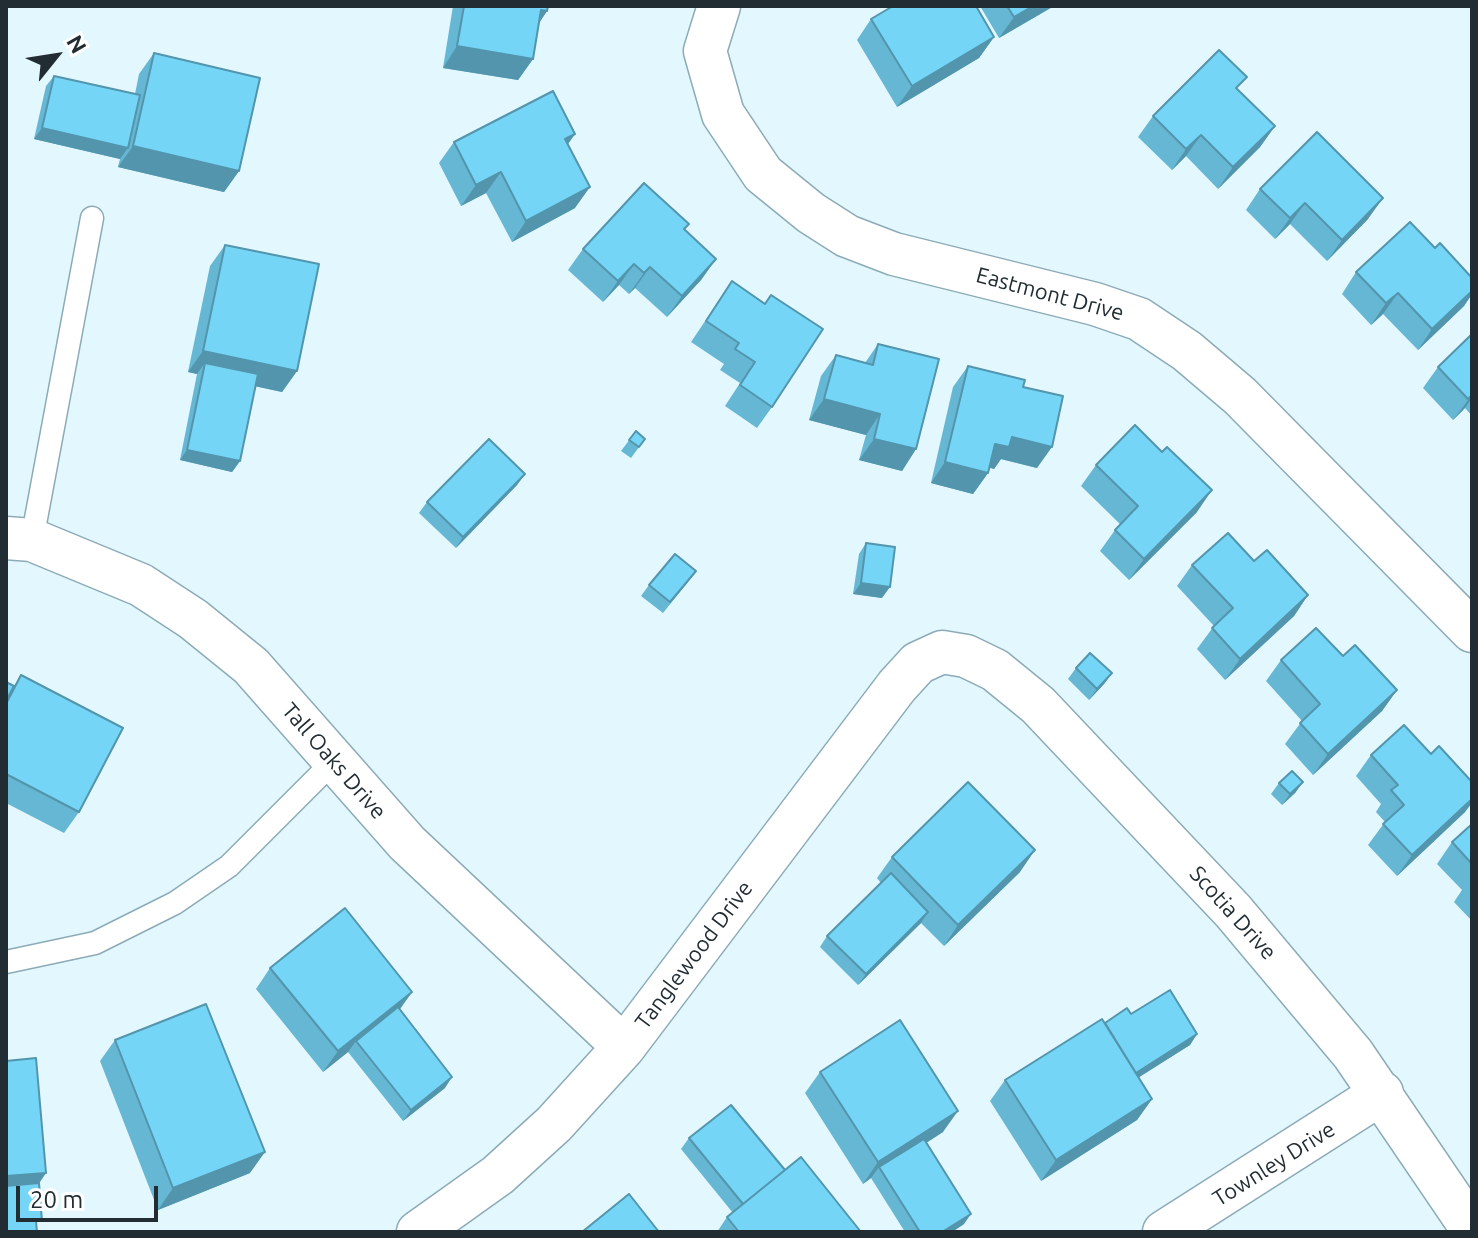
<!DOCTYPE html>
<style>
body{margin:0}
#map{position:relative;width:1478px;height:1238px;overflow:hidden;background:#e3f7fe;font-family:Ubuntu,sans-serif}
canvas{display:block}
.frame{position:absolute;inset:0;border:8px solid #212d32;pointer-events:none}
.north{position:absolute;left:16px;top:16px;width:80px;height:80px;-webkit-text-stroke:6px #fff;paint-order:stroke;rotate:60deg;font-size:22px;font-weight:700;line-height:32px;text-align:center;color:#212d32}
.north::after{content:'';display:block;margin:auto;width:28px;height:36px;background:#212d32;clip-path:polygon(50% 0,100% 100%,50% 72%,0 100%)}
.scale{position:absolute;left:16px;top:1186px;width:142px;height:36px;box-sizing:border-box;border:4px solid #212d32;border-top:0;padding-left:10px;font-size:24px;line-height:28px;white-space:nowrap;color:#212d32;-webkit-text-stroke:6px #fff;paint-order:stroke}
</style>
<div id="map">
<canvas width="1478" height="1238"></canvas>
<div class="frame"></div>
<div class="north">N</div>
<div class="scale">20 m</div>
</div>
<script>
const g = document.querySelector('canvas').getContext('2d');
g.lineJoin = 'round';
function poly(rows) {
  const path = new Path2D();
  for (const r of rows) {
    path.moveTo(r[0], r[1]);
    for (let i = 2; i < r.length; i += 2) path.lineTo(r[i], r[i + 1]);
  }
  return path;
}
function stroke(path, color, width, dash) {
  g.strokeStyle = color;
  g.lineWidth = width;
  g.lineCap = dash ? 'butt' : 'round';
  g.setLineDash(dash || []);
  g.stroke(path);
}
function fill(path, color) {
  g.fillStyle = color;
  g.fill(path, 'evenodd');
}
function drawText(font, color, halo, rows, align = 'center') {
  g.font = font + ' Ubuntu,sans-serif';
  g.lineWidth = 7;
  g.setLineDash([]);
  g.textBaseline = 'middle';
  g.strokeStyle = halo;
  g.fillStyle = color;
  for (const [text, x, y, turn = 0] of rows) {
    g.save();
    g.translate(x, y);
    g.rotate((+turn || 0) * Math.PI / 180);
    g.textAlign = isNaN(turn) ? turn : align;
    if (halo) g.strokeText(text, 0, 0);
    g.fillText(text, 0, 0);
    g.restore();
  }
}
const service = poly([
 [32,540,92,218],
 [6,962,95,943,175,903,229,866,334,761]
]);
const minor = poly([
 [719,6,705,51,723,114,763,174,811,213,847,236,894,254,1095,304,1139,319,1187,351,1240,396,1472,631],
 [6,538,32,540,141,585,193,619,251,666,407,843,624,1047],
 [418,1232,498,1175,554,1124,624,1047,897,686,918,663,942,652,966,656,995,670,1038,705,1233,911,1353,1054,1472,1229],
 [1164,1232,1382,1093]
]);
const wall = poly([
 [453,6,548,6,547,11,539,23,533,59,518,80,443,68],
 [980,6,1054,6,999,38],
 [871,19,994,37,979,58,897,107,857,40],
 [154,53,239,171,224,192,118,167,120,159,34,139,46,86,54,76,135,94,139,74],
 [1238,90,1275,126,1260,147,1218,189,1186,156,1172,170,1138,137,1153,116],
 [575,134,568,144,575,208,512,242,486,193,461,206,439,163,454,142],
 [1260,189,1368,219,1327,261,1290,224,1275,239,1246,210],
 [685,230,716,259,701,280,667,317,635,288,629,294,619,285,603,302,568,270,583,249],
 [225,245,297,371,282,392,255,386,240,461,232,472,180,460,197,374,188,372,210,266],
 [1435,248,1472,278,1472,294,1464,306,1418,350,1383,314,1371,325,1342,294,1356,272],
 [732,281,765,303,771,295,772,407,757,428,725,406,740,383,720,370,724,364,691,342],
 [1472,334,1472,416,1465,408,1453,420,1423,388,1438,367],
 [878,344,916,449,902,471,859,460,866,435,809,420,821,376,836,355,865,363],
 [968,366,1037,468,1001,459,994,469,989,467,988,473,973,494,931,483,953,387],
 [636,431,645,439,631,458,621,451],
 [1096,465,1197,512,1129,580,1100,551,1115,530,1120,524,1081,486],
 [525,474,517,485,456,548,419,513,427,502],
 [866,543,882,598,853,594,859,554],
 [1254,561,1308,595,1294,616,1225,680,1197,649,1214,626,1177,586,1192,565],
 [688,582,663,613,641,596,649,585],
 [1343,656,1397,690,1382,711,1313,775,1285,744,1302,721,1266,681,1281,660],
 [1076,668,1112,673,1104,684,1089,700,1068,679],
 [21,675,79,812,64,833,6,803,6,682,14,686],
 [1371,755,1465,812,1397,876,1368,845,1385,822,1376,812,1381,804,1356,776],
 [1303,782,1295,793,1282,805,1271,794,1279,783],
 [1472,824,1472,921,1454,902,1462,890,1437,864,1452,842],
 [892,857,1020,872,944,946,921,923,858,985,820,947,827,936,881,883,877,878],
 [270,968,412,992,400,1009,445,1088,403,1121,348,1052,323,1072,256,989],
 [1131,1014,1197,1034,1190,1045,1138,1077,1152,1099,1137,1120,1041,1181,990,1101,1005,1080,1105,1023],
 [115,1040,250,1173,158,1210,100,1061],
 [820,1072,943,1132,926,1143,964,1224,952,1232,905,1232,871,1178,863,1184,805,1093],
 [689,1138,785,1170,861,1232,717,1232,727,1217,733,1213,681,1149]
]);
const shadedWall = poly([
 [1033,6,1054,6,999,38,1014,17],
 [541,10,547,11,533,32],
 [994,37,979,58,897,107,912,86],
 [457,46,533,59,518,80,443,68],
 [1275,126,1260,147,1218,189,1233,167],
 [42,128,128,148,120,159,34,139],
 [575,134,560,155,565,139],
 [1201,135,1186,156,1172,170,1186,149],
 [133,146,239,171,224,192,118,167],
 [501,172,486,193,461,206,476,185],
 [590,187,575,208,512,242,526,221],
 [1383,198,1368,219,1327,261,1342,240],
 [1305,203,1290,224,1275,239,1290,218],
 [716,259,701,280,667,317,682,296],
 [634,264,619,285,603,302,618,281],
 [650,267,635,288,629,294,644,273],
 [1472,291,1472,294,1464,306,1418,350,1432,329],
 [1398,293,1383,314,1371,325,1386,303],
 [203,351,297,371,282,392,203,375,205,363,197,374,188,372],
 [1472,395,1472,398,1465,408,1453,420],
 [824,399,880,414,866,435,809,420],
 [1012,437,1052,447,1037,468,1001,459,994,469,980,465,995,444],
 [874,439,916,449,902,471,859,460],
 [187,450,240,461,232,472,180,460],
 [945,462,988,473,973,494,931,483],
 [525,474,517,485,456,548,463,537],
 [1212,490,1197,512,1129,580,1144,559],
 [861,583,890,587,882,598,853,594],
 [1308,595,1294,616,1225,680,1240,659],
 [1112,673,1104,684,1089,700,1097,689],
 [1397,690,1382,711,1313,775,1328,754],
 [1303,782,1295,793,1282,805,1290,794],
 [1472,799,1472,803,1465,812,1397,876,1412,855],
 [1035,850,1020,872,944,946,958,925],
 [928,912,921,923,858,985,866,974],
 [412,992,397,1013,356,1041,348,1052,323,1072,338,1051],
 [1197,1034,1190,1045,1119,1090,1126,1079],
 [452,1077,445,1088,403,1121,411,1110],
 [1152,1099,1137,1120,1041,1181,1056,1160],
 [958,1111,943,1132,881,1172,879,1167,871,1178,863,1184,878,1162],
 [265,1152,250,1173,158,1210,173,1188],
 [46,1173,32,1194,6,1196,6,1176],
 [971,1214,964,1224,952,1232,942,1232]
]);
const building = poly([
 [464,6,548,6,547,11,541,10,533,59,457,46,464,6],
 [893,6,976,6,994,37,912,86,871,19,893,6],
 [1007,6,1033,6,1014,17,1007,6],
 [1219,50,1247,77,1236,88,1275,126,1233,167,1201,135,1186,149,1153,116,1219,50],
 [154,53,260,78,239,171,133,146,154,53],
 [54,76,140,95,128,148,42,128,54,76],
 [553,91,575,134,565,139,590,187,526,221,501,172,476,185,454,142,553,91],
 [1317,132,1383,198,1342,240,1305,203,1290,218,1260,189,1317,132],
 [644,183,689,224,684,229,716,259,682,296,650,267,644,273,634,264,618,281,583,249,644,183],
 [1410,222,1435,248,1440,243,1472,278,1472,291,1432,329,1398,293,1386,303,1356,272,1410,222],
 [225,245,319,264,297,371,203,351,225,245],
 [732,281,765,304,771,295,823,329,772,407,740,385,755,362,735,349,739,343,706,321,732,281],
 [1472,334,1472,395,1468,399,1438,367,1472,334],
 [878,344,939,359,916,449,874,439,880,414,824,399,836,355,873,365,878,344],
 [205,363,258,374,240,461,187,450,205,363],
 [968,366,1025,380,1023,387,1063,396,1052,447,1012,437,1009,447,995,444,988,473,945,462,968,366],
 [1135,425,1162,452,1167,447,1212,490,1144,559,1115,530,1138,506,1096,465,1135,425],
 [636,431,645,439,639,447,629,440,636,431],
 [489,439,525,474,463,537,427,502,489,439],
 [1228,533,1254,561,1267,550,1308,595,1240,659,1212,628,1233,608,1192,565,1228,533],
 [866,543,895,547,890,587,861,583,866,543],
 [675,554,696,571,670,602,649,585,675,554],
 [1316,628,1343,656,1355,645,1397,690,1328,754,1300,723,1320,704,1281,660,1316,628],
 [1090,653,1112,673,1097,689,1076,668,1090,653],
 [21,675,123,728,79,812,6,774,6,704,21,675],
 [6,682,14,686,6,701,6,682],
 [1404,725,1431,754,1439,746,1472,782,1472,799,1412,855,1383,824,1404,805,1391,790,1398,785,1371,755,1404,725],
 [1292,771,1303,782,1290,794,1279,783,1292,771],
 [968,782,1035,850,958,925,892,857,968,782],
 [1472,824,1472,864,1452,842,1472,824],
 [891,873,928,912,866,974,827,936,891,873],
 [345,908,412,992,338,1051,270,968,345,908],
 [1170,990,1197,1034,1136,1073,1105,1023,1127,1008,1131,1014,1170,990],
 [206,1004,265,1152,173,1188,115,1040,206,1004],
 [398,1007,452,1077,411,1110,356,1041,398,1007],
 [1102,1019,1152,1099,1056,1160,1005,1080,1102,1019],
 [900,1020,958,1111,878,1162,820,1072,900,1020],
 [36,1058,46,1173,6,1176,6,1061,36,1058],
 [731,1105,785,1170,743,1204,689,1138,731,1105],
 [924,1139,971,1214,942,1232,920,1232,879,1167,924,1139],
 [801,1157,861,1232,739,1232,727,1217,801,1157],
 [39,1183,42,1221,36,1221,37,1232,6,1232,6,1186,39,1183],
 [629,1194,659,1232,582,1232,629,1194]
]);
const streetNames = [
 ["Eastmont Drive",1050,294,15],
 ["Tall Oaks Drive",334,761,49],
 ["Scotia Drive",1233,913,48],
 ["Tanglewood Drive",694,955,-53],
 ["Townley Drive",1274,1164,-32]
];
stroke(service, '#8cabb7', 25);
stroke(minor, '#8cabb7', 45);
stroke(service, '#fff', 22);
stroke(minor, '#fff', 42);
fill(wall, '#65b7d4');
fill(shadedWall, '#5295ac');
fill(building, '#75d5f6');
stroke(building, '#5295ac', 2);
drawText('22px', '#212d32', '#fff', streetNames);
</script>
